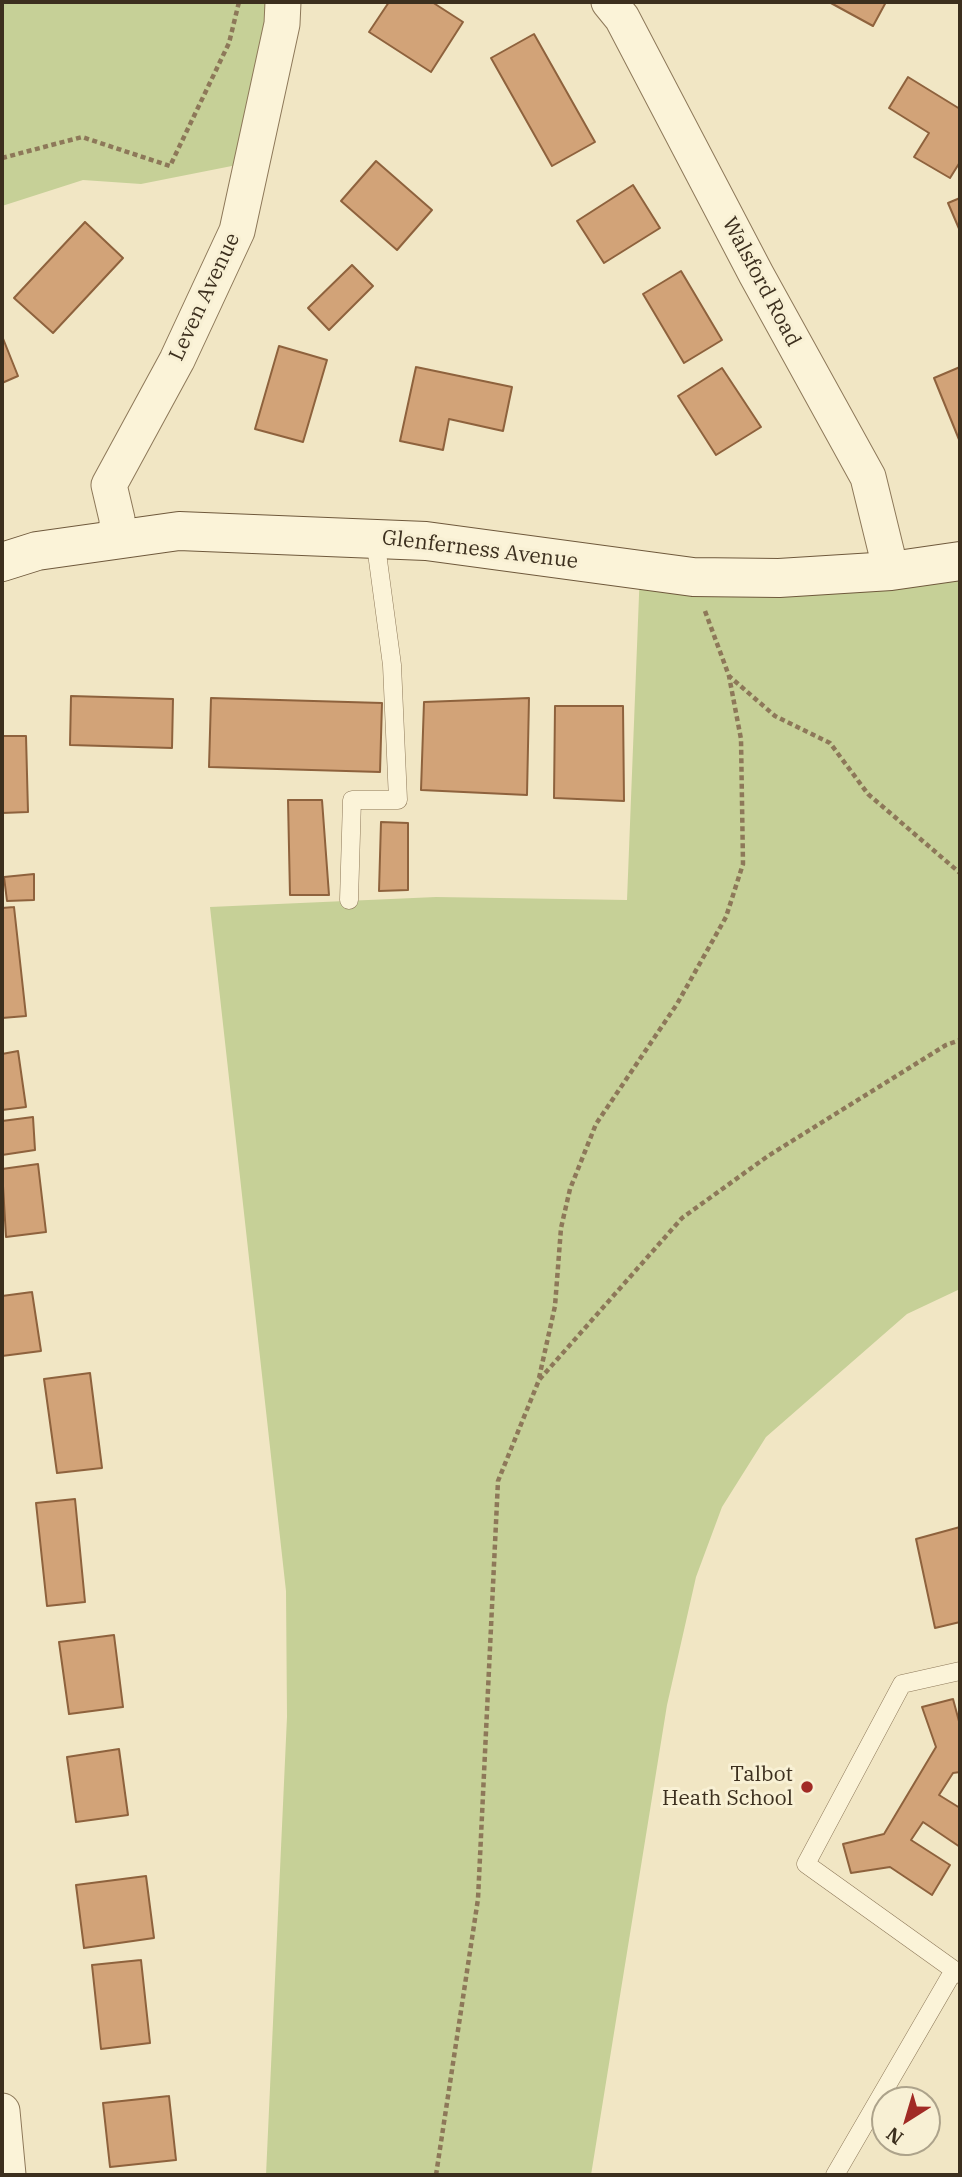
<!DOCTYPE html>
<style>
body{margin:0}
#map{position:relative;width:962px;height:2177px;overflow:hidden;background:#f1e6c4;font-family:"IBM Plex Serif",serif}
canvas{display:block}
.frame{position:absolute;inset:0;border:4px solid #3c2f1e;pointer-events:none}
.north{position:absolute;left:871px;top:2086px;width:70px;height:70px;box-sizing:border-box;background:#f8f0d4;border:2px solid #ada38b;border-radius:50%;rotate:217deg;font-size:19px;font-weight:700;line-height:28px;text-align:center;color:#3c2f1e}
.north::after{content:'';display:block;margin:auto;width:24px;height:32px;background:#a12b25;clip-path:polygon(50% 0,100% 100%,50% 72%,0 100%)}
</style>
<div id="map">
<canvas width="962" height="2177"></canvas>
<div class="frame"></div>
<div class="north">N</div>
</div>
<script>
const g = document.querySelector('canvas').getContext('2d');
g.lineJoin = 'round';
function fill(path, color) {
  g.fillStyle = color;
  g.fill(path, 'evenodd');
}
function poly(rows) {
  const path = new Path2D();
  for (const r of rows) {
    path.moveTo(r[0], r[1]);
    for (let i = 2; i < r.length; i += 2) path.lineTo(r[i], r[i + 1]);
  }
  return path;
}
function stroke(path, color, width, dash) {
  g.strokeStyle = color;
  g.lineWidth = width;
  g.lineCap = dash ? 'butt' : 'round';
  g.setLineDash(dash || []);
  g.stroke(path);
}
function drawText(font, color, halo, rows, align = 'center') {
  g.font = font + ' "IBM Plex Serif",serif';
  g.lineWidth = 6;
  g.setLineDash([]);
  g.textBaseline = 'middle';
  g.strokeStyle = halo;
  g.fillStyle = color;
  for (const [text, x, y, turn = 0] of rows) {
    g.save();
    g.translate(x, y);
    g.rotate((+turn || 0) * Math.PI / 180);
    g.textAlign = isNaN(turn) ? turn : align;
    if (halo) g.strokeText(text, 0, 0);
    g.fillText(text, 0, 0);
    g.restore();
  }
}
const green = poly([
 [2,2,283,2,252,162,141,184,83,180,2,206],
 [950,563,960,584,960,1289,907,1314,766,1437,722,1507,696,1577,667,1705,591,2175,266,2175,287,1717,286,1591,210,907,436,897,627,900,640,570]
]);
const building = poly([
 [389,2,432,2,463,22,431,72,369,32,389,2],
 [829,2,886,2,873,26,829,2],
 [534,34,595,142,552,166,491,58,534,34],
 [908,77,960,109,960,162,950,178,914,157,929,133,889,108,908,77],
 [376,161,432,210,397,250,341,201,376,161],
 [633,185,660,228,604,263,577,221,633,185],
 [960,198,960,231,948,203,960,198],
 [85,222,123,258,53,333,14,298,85,222],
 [352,265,373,286,329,330,308,308,352,265],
 [681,271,722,340,684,363,643,294,681,271],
 [2,336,18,376,2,383,2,336],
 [279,346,327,360,303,442,255,429,279,346],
 [416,367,512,387,503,431,449,419,443,450,400,441,416,367],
 [960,367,960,442,934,378,960,367],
 [722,368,761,427,716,455,678,396,722,368],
 [71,696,173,699,172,748,70,745,71,696],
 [211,698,382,703,380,772,209,767,211,698],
 [529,698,527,795,421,790,424,702,529,698],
 [555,706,623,706,624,801,554,798,555,706],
 [2,736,26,736,28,812,2,813,2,736],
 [288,800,322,800,329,895,290,895,288,800],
 [381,822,408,823,408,890,379,891,381,822],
 [34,874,34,900,7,901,4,877,34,874],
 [14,907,26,1016,2,1018,2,908,14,907],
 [18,1051,26,1107,2,1110,2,1054,18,1051],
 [33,1117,35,1150,2,1155,2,1121,33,1117],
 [38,1164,46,1232,6,1237,2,1169,38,1164],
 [32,1292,41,1351,2,1356,2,1296,32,1292],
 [90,1373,102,1468,57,1473,44,1379,90,1373],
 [75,1499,85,1602,47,1606,36,1503,75,1499],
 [960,1527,960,1622,935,1628,916,1539,960,1527],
 [114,1635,123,1707,69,1714,59,1642,114,1635],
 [953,1699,960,1725,960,1772,953,1773,939,1795,960,1808,960,1847,923,1822,911,1840,950,1865,932,1895,890,1867,851,1873,843,1844,884,1834,936,1747,922,1707,953,1699],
 [119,1749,128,1815,76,1822,67,1757,119,1749],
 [146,1876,154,1938,84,1948,76,1885,146,1876],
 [141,1960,150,2043,101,2049,92,1965,141,1960],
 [169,2096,176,2160,110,2167,103,2103,169,2096]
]);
const path = poly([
 [2,158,82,137,170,166,229,43,239,2],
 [705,611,729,676,775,716,830,743,868,794,960,873],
 [539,1378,555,1306,561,1228,570,1189,596,1124,677,1004,726,917,743,864,741,739,729,676],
 [436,2175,478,1899,498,1481,539,1380,682,1218,768,1156,946,1045,960,1040]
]);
const lane = poly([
 [349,900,352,800,398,800,392,665,375,538],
 [954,1970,806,1864,902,1684,960,1671],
 [835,2175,954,1970,960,1974]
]);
const street = poly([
 [609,2,622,18,756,274,868,477,891,571],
 [117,539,117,519,109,485,177,360,237,231,282,24,283,2],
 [2,2111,8,2175]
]);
const secondary = poly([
 [2,562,37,551,179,531,426,541,693,577,779,578,891,571,960,561]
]);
const markers = [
 [807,1787,7,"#a12b25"]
];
const streetNames = [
 ["Walsford Road",761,282,62],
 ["Leven Avenue",205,297,-65],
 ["Glenferness Avenue",480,550,7]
];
const poiNames = [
 ["Talbot",793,1775],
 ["Heath School",793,1799]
];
fill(green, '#c6d097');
fill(building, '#d2a378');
stroke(building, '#8e623d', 2);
stroke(lane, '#8d7859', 19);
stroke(street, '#8d7859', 37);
stroke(secondary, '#6f593c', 40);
stroke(path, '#8d7859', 4.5, [5, 3.5]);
stroke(lane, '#fbf3d8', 18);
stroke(street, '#fbf3d8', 35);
stroke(secondary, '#fbf3d8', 38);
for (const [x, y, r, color] of markers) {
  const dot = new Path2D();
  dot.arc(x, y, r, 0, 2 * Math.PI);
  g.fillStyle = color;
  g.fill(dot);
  stroke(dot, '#f8f0d4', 2.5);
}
drawText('21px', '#3c2f1e', '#f8f0d4', streetNames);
drawText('21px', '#3c2f1e', '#f8f0d4', poiNames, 'right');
</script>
